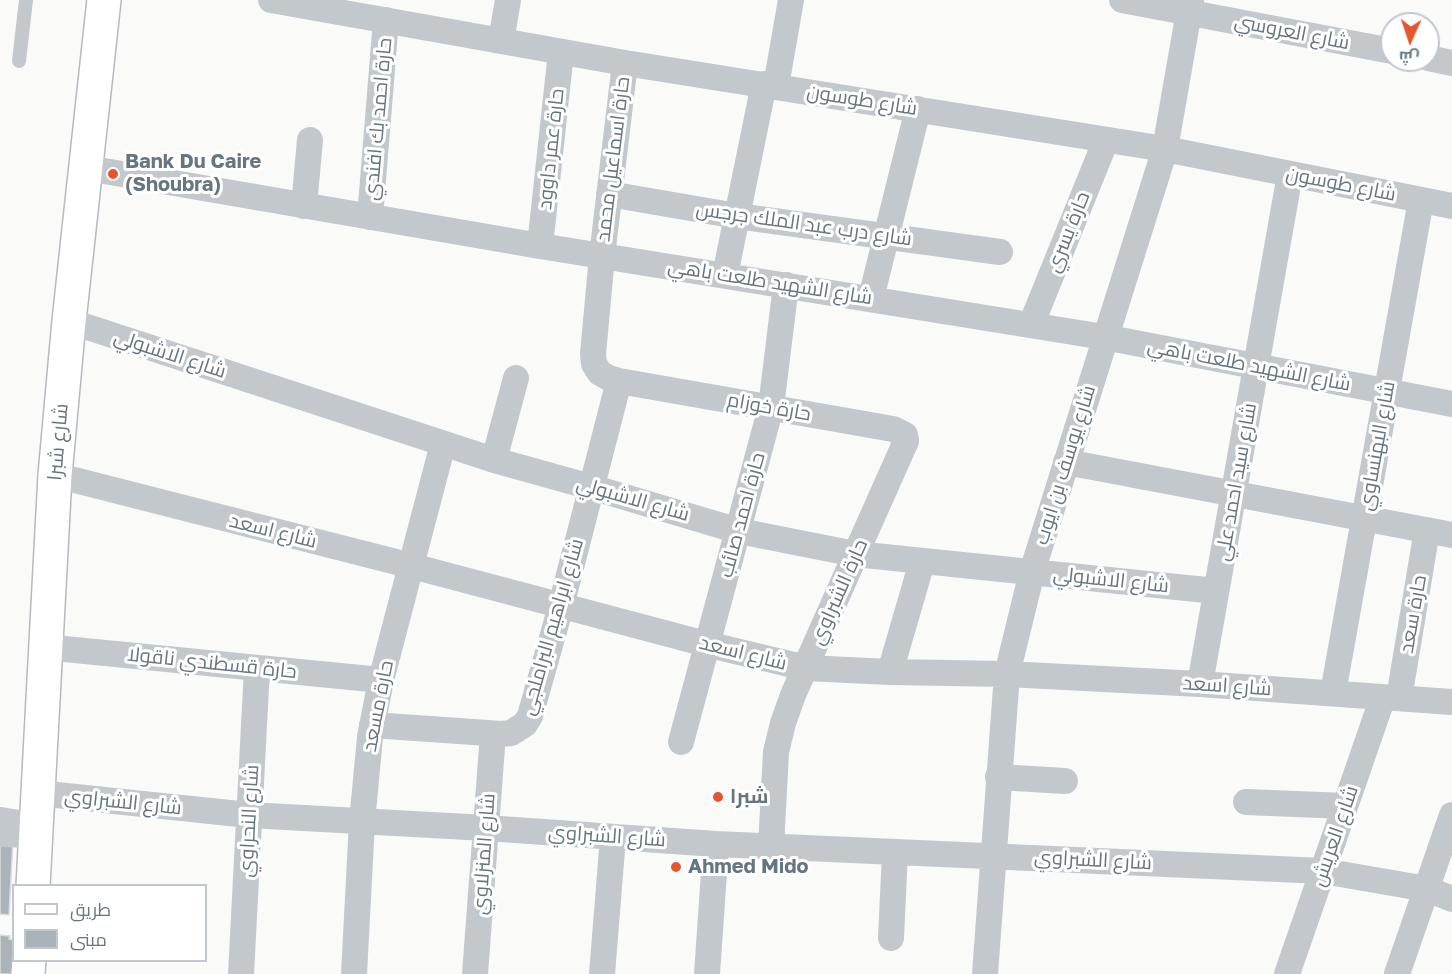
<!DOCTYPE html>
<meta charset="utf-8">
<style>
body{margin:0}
#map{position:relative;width:1452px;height:974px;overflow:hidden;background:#fafaf8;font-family:"Golos Text",Cairo,sans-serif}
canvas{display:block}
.legend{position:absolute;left:12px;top:884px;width:195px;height:78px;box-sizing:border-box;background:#fff;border:2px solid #c1c8cd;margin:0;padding:8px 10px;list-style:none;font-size:18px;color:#657683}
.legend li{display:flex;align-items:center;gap:12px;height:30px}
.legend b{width:30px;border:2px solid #c1c8cd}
.north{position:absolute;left:1380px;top:12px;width:60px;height:60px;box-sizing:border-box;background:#fff;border:2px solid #c1c8cd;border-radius:50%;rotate:183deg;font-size:16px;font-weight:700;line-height:24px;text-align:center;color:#657683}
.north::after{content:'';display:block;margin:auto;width:21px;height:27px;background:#e4572e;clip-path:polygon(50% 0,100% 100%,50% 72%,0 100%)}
</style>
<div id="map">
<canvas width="1452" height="974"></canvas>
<ul class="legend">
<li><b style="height:8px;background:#fff"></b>طريق</li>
<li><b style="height:16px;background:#aab3b9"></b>مبنى</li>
</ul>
<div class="north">ش</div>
</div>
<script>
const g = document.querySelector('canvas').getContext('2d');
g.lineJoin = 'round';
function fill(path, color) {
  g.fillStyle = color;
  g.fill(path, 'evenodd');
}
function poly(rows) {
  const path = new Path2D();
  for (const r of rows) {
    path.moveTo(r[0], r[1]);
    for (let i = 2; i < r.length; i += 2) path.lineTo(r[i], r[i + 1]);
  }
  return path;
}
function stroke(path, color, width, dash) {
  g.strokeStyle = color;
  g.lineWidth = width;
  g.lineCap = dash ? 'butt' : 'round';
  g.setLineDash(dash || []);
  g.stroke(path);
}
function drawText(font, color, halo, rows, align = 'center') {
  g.font = font + ' "Golos Text",Cairo,sans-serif';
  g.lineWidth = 6;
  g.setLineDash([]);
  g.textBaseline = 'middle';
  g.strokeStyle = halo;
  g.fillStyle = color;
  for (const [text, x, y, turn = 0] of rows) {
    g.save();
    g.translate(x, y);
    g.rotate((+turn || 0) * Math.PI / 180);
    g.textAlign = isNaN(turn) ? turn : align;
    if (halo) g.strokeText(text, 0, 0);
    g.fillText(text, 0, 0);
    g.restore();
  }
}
const building = poly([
 [0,838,13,839,9,915,0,914,0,838],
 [0,935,10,936,9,939,14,940,11,974,0,974,0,935]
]);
const lane = poly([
 [19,61,26,0],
 [0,814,36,820]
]);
const street = poly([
 [271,0,625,63,1165,149,1452,206],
 [1122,0,1392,51],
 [501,41,508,0],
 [1428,58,1452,63],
 [625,63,602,256,593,354,594,364,600,373,609,378,619,381,893,429,905,435,906,441,793,695,783,723,776,752,771,847],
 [776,86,791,0],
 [87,168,540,246,1104,337,1452,404],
 [609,194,737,216,1000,252],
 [304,206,310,140],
 [370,217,386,20],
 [540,246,561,52],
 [725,275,764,84],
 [871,298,918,109],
 [69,321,494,460,591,487,739,531,855,554,1216,591],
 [1031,325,1106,140],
 [494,460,516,378],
 [1066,462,1452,535],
 [55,475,412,566,706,644,806,668,890,672,1007,674,1200,684,1452,702],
 [44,647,381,680],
 [890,672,922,562],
 [1200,684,1290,174],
 [1333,693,1421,200],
 [1399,698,1427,530],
 [372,725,502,734,511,733,525,724,530,716,561,606,619,381],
 [681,742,771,407,786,285],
 [998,777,1065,781],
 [37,793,249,815,486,828,716,844,1323,871,1427,889,1452,899],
 [1246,802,1345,806],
 [0,834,35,835],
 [891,938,895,852],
 [241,974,257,668],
 [354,974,362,822,370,737,381,680,443,444],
 [475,974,493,734],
 [602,974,613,837],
 [707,974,716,844],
 [985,974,1007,674,1032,572,1165,149,1191,0],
 [1287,974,1383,697],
 [1397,974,1452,815]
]);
const primary = poly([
 [33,886,55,475,69,321,104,0],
 [28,974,29,960]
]);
const markers = [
 [113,174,6,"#e4572e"],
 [718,797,6,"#e4572e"],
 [676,867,6,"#e4572e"]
];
const streetNames = [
 ["شارع العروسي",1292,32,11],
 ["شارع طوسون",862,100,9],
 ["حارة احمد بك افندي",378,119,-85],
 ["حارة عمر داوود",551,149,-84],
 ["حارة اسماعيل محمد",613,159,-83],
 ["شارع طوسون",1341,184,11],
 ["شارع درب عبد الملك جرجس",804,224,8],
 ["حارة يسري",1068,232,-68],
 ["شارع الشهيد طلعت باهي",770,282,9],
 ["شارع الاشبولي",170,354,18],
 ["شارع الشهيد طلعت باهي",1249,365,11],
 ["حارة خوزام",769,407,10],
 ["شارع شبرا",58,442,-85],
 ["شارع البهنساوي",1377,446,-80],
 ["شارع يوسف بن ايوب",1065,465,-73],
 ["شارع سيد احمد علي",1236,482,-80],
 ["شارع الاشبولي",633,499,16],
 ["حارة احمد صائب",742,515,-75],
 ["شارع اسعد",273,531,14],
 ["شارع الاشبولي",1111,580,6],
 ["حارة الشبراوي",839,592,-66],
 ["حارة سعد",1413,614,-80],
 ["شارع ابراهيم البراملجي",552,627,-74],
 ["شارع اسعد",743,653,14],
 ["حارة قسطندي ناقولا",212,663,6],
 ["شارع اسعد",1227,686,4],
 ["حارة مسعد",378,706,-79],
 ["شارع الشبراوي",123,802,6],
 ["شارع النحراوي",249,821,-87],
 ["شارع الشبراوي",607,836,4],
 ["شارع العريش",1335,836,-71],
 ["شارع المنزلاوي",484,854,-86],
 ["شارع الشبراوي",1093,860,3]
];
const poiNames = [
 ["Bank Du Caire",125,162],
 ["(Shoubra)",125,185],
 ["شبرا",730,797],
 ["Ahmed Mido",688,867]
];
fill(building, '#aab3b9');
stroke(building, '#dcdcda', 1.5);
stroke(primary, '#b5babe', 36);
stroke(lane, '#c3c8cc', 14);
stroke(street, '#c3c8cc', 26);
stroke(primary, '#fff', 33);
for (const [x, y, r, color] of markers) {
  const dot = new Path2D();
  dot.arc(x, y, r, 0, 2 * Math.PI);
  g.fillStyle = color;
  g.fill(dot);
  stroke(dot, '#fff', 2);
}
drawText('20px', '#657683', '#fff', streetNames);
drawText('bold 20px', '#657683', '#fff', poiNames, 'left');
</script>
